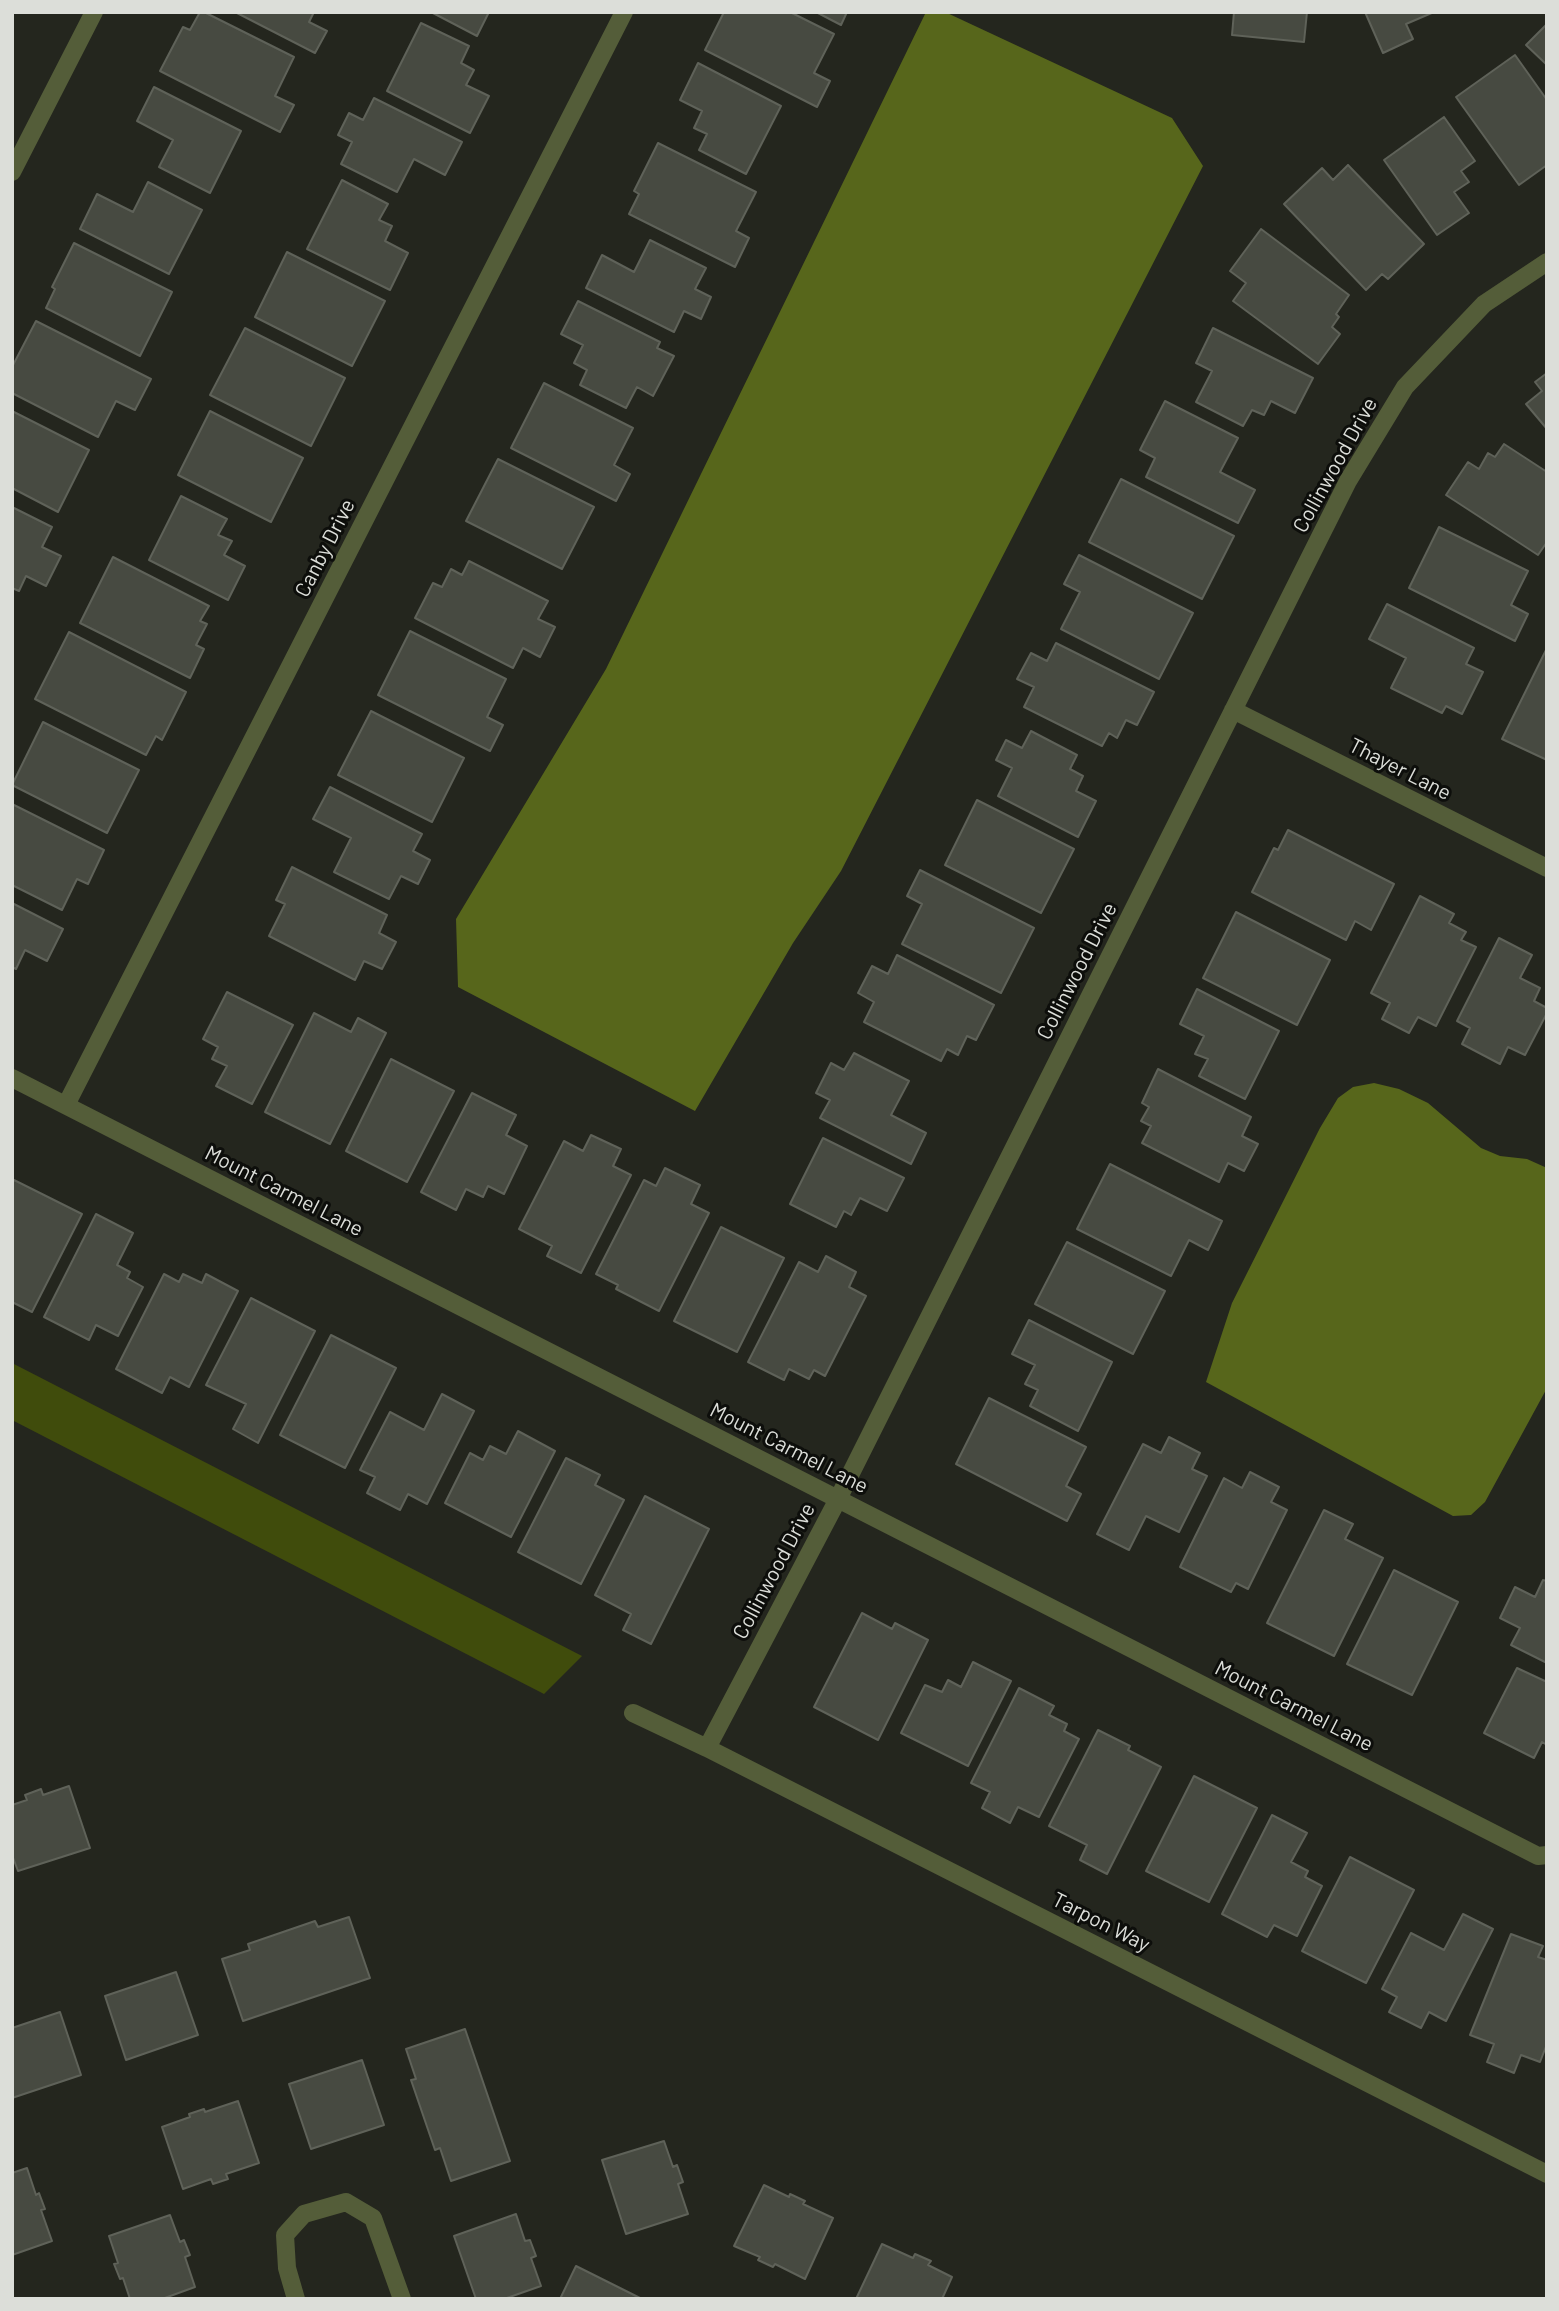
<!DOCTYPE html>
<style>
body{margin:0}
#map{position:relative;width:1559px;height:2311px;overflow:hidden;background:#24261e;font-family:Barlow,sans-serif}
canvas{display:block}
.frame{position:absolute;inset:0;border:14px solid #dcded9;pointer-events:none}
</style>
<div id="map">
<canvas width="1559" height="2311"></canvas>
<div class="frame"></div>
</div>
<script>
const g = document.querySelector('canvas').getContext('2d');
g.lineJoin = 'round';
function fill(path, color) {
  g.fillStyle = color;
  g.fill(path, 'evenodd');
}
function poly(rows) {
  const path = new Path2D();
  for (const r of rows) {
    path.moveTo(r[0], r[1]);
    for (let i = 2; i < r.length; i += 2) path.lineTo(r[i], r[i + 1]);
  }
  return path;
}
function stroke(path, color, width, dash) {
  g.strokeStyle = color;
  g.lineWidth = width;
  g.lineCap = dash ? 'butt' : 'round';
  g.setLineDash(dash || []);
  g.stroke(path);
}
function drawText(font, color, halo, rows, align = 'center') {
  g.font = font + ' Barlow,sans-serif';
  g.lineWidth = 6;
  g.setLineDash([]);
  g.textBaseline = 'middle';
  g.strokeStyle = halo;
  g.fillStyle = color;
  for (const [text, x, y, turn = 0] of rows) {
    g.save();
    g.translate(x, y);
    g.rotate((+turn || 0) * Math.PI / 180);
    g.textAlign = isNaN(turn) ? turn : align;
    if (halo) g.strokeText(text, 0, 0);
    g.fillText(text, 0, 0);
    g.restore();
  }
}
const green = poly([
 [12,1363,582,1656,544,1694,12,1420]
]);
const water = poly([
 [926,12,945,12,1172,118,1203,166,841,871,793,943,695,1111,458,987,456,919,606,669],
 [1374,1083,1399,1089,1428,1103,1481,1148,1500,1156,1527,1159,1547,1168,1547,1388,1485,1502,1471,1515,1453,1516,1206,1382,1232,1303,1320,1128,1338,1098,1353,1087]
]);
const building = poly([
 [200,12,204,12,294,57,275,96,294,105,280,132,160,71,183,27,190,30,200,12],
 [235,12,314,12,309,22,327,31,315,53,235,12],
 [431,12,489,12,477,36,431,12],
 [724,12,790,12,834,34,814,73,830,81,817,107,705,50,724,12],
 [816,12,847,12,841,25,816,12],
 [1234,12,1307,12,1304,42,1232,35,1234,12],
 [1365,12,1434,12,1406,24,1413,39,1383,53,1365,12],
 [421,23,469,46,461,63,474,70,466,85,489,96,470,133,387,91,421,23],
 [1547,24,1547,65,1526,45,1547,24],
 [1515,55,1547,100,1547,165,1519,185,1456,97,1515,55],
 [698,63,781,106,746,174,699,150,707,134,694,128,702,111,680,100,698,63],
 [154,87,241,131,210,193,159,167,173,140,137,121,154,87],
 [374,98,462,142,445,175,414,159,397,192,341,164,352,142,338,135,349,113,363,120,374,98],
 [1444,117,1475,161,1461,171,1469,182,1454,192,1469,213,1437,235,1384,160,1444,117],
 [658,143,756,192,736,231,749,238,735,267,629,214,639,194,634,191,658,143],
 [1348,165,1424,244,1388,279,1382,274,1366,290,1284,204,1322,168,1333,180,1348,165],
 [342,180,388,204,379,220,392,226,385,241,408,253,390,290,307,249,342,180],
 [148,182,202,210,169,274,80,229,97,194,133,212,148,182],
 [1261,229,1349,295,1336,314,1339,317,1332,327,1340,334,1318,364,1233,301,1246,283,1230,271,1261,229],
 [650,240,706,268,695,289,711,297,701,319,684,311,674,332,586,288,602,255,634,272,650,240],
 [74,243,172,292,140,356,46,308,55,289,52,287,74,243],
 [287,252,385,301,352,366,255,317,287,252],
 [578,301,660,342,657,348,674,356,653,396,637,387,626,408,580,385,587,370,574,363,583,345,561,334,578,301],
 [36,321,151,379,135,410,116,401,98,437,12,393,12,367,36,321],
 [245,328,345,378,311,446,210,395,245,328],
 [1213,328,1313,378,1295,413,1271,401,1264,415,1252,410,1243,426,1196,402,1212,371,1196,363,1213,328],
 [1547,373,1547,429,1526,404,1542,391,1535,382,1547,373],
 [544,383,633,428,614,465,630,474,616,501,511,448,544,383],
 [1165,401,1238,438,1220,472,1255,490,1238,523,1146,477,1155,458,1140,450,1165,401],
 [12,411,89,450,58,512,12,488,12,411],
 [210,411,303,458,271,522,178,475,210,411],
 [1504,444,1547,472,1547,542,1538,555,1446,495,1468,462,1479,469,1488,453,1495,457,1504,444],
 [498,459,594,507,562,569,466,521,498,459],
 [1121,479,1234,536,1202,599,1089,542,1121,479],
 [181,496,227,519,218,535,232,541,224,555,245,566,228,600,149,560,181,496],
 [12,507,52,527,42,547,61,556,46,586,26,576,19,591,12,588,12,507],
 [1439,527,1528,571,1511,605,1528,614,1515,641,1409,588,1439,527],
 [1079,555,1193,613,1159,679,1061,629,1080,592,1064,584,1079,555],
 [113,557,209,606,200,621,207,624,196,645,204,649,190,678,80,623,113,557],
 [469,561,548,601,538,619,555,627,540,657,523,648,513,668,415,618,433,583,442,587,451,569,462,575,469,561],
 [1387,604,1474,648,1466,664,1483,672,1462,714,1446,706,1442,713,1391,688,1406,658,1369,639,1387,604],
 [410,631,506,679,487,717,503,725,490,751,378,695,410,631],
 [69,632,186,692,162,740,156,736,146,755,35,699,69,632],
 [1056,643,1154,692,1137,725,1126,720,1117,738,1109,733,1102,746,1024,707,1034,687,1017,679,1031,653,1047,661,1056,643],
 [1547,648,1547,760,1502,739,1547,648],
 [371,711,464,758,432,822,338,775,371,711],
 [43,722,139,770,107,833,12,785,43,722],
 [1031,731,1077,755,1070,769,1083,776,1076,791,1096,801,1078,837,998,796,1012,768,996,760,1006,740,1022,748,1031,731],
 [330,787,422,834,413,851,430,860,418,884,401,876,389,899,334,872,351,838,313,819,330,787],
 [977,800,1074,849,1041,913,945,865,977,800],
 [12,804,104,850,88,884,77,879,62,910,12,885,12,804],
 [1288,830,1394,884,1371,930,1355,921,1346,940,1252,892,1274,848,1278,850,1288,830],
 [292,867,387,915,379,933,396,942,382,969,364,961,355,980,269,936,285,904,276,900,292,867],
 [920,870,1034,928,1001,993,902,944,922,904,907,896,920,870],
 [1420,896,1454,914,1449,923,1466,932,1461,940,1476,947,1436,1026,1418,1017,1409,1033,1382,1019,1390,1003,1371,993,1420,896],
 [12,903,63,929,47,961,25,950,16,969,12,967,12,903],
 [1236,912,1330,960,1297,1025,1203,978,1236,912],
 [1499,938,1532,955,1520,978,1540,988,1534,1001,1547,1008,1547,1013,1525,1055,1508,1047,1500,1064,1462,1044,1470,1028,1457,1021,1499,938],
 [897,955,994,1005,976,1040,967,1036,958,1055,947,1049,941,1061,864,1022,874,1002,858,993,872,966,888,974,897,955],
 [1197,989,1279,1031,1245,1099,1199,1076,1208,1059,1195,1054,1204,1036,1180,1024,1197,989],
 [227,992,293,1025,252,1104,216,1086,227,1066,212,1059,218,1047,203,1039,227,992],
 [314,1013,351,1032,358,1018,386,1033,330,1144,265,1112,314,1013],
 [854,1053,909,1081,891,1115,926,1133,911,1164,820,1118,830,1100,816,1093,831,1063,844,1070,854,1053],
 [391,1059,454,1091,407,1182,346,1151,391,1059],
 [1158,1069,1251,1117,1242,1136,1258,1144,1244,1171,1228,1163,1219,1182,1142,1143,1151,1126,1141,1121,1149,1107,1142,1103,1158,1069],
 [472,1093,516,1115,506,1135,527,1146,504,1194,488,1186,483,1197,466,1189,456,1210,421,1192,472,1093],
 [591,1135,621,1149,613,1166,631,1175,581,1273,547,1256,552,1246,519,1229,564,1141,583,1151,591,1135],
 [823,1138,904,1178,887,1211,860,1198,851,1215,844,1211,836,1227,790,1204,823,1138],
 [1110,1164,1222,1221,1208,1250,1189,1240,1171,1276,1077,1229,1110,1164],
 [665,1168,700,1185,691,1204,709,1213,659,1311,616,1289,618,1285,596,1274,644,1180,656,1186,665,1168],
 [14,1180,82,1214,32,1312,12,1302,12,1184,14,1180],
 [96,1214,133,1233,117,1265,130,1272,127,1278,143,1287,118,1336,96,1325,89,1340,44,1317,96,1214],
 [721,1227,784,1258,737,1352,674,1321,721,1227],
 [1067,1242,1165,1291,1133,1354,1035,1304,1067,1242],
 [826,1256,856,1272,849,1287,866,1296,825,1376,814,1370,809,1379,789,1369,784,1380,748,1362,799,1262,818,1272,826,1256],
 [164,1274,179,1282,183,1274,202,1283,206,1274,238,1291,189,1387,170,1377,162,1393,116,1369,164,1274],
 [251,1298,315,1331,258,1443,233,1429,246,1404,206,1385,251,1298],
 [1029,1320,1112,1362,1078,1431,1030,1406,1038,1390,1025,1384,1035,1365,1012,1354,1029,1320],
 [331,1335,396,1368,345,1468,280,1435,331,1335],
 [442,1394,474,1411,427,1504,408,1494,400,1510,367,1493,375,1477,360,1470,390,1412,424,1430,442,1394],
 [989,1398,1086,1447,1066,1486,1081,1494,1067,1521,956,1464,989,1398],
 [518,1431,555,1451,511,1537,445,1503,470,1453,483,1460,490,1446,506,1454,518,1431],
 [1169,1437,1200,1453,1192,1469,1207,1476,1179,1532,1146,1516,1129,1550,1097,1534,1143,1444,1161,1453,1169,1437],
 [566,1458,600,1475,595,1485,624,1500,581,1584,518,1552,566,1458],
 [1250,1472,1279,1487,1271,1502,1287,1510,1248,1589,1236,1583,1231,1592,1180,1567,1224,1478,1242,1488,1250,1472],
 [645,1496,709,1529,651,1644,623,1630,631,1614,595,1595,645,1496],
 [1324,1510,1353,1524,1345,1539,1383,1558,1334,1656,1267,1623,1324,1510],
 [1394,1570,1458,1602,1412,1695,1347,1664,1394,1570],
 [1543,1580,1547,1581,1547,1663,1511,1645,1520,1628,1500,1618,1515,1587,1535,1597,1543,1580],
 [862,1613,892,1629,895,1623,928,1640,878,1740,814,1707,862,1613],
 [973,1662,1011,1681,968,1766,901,1733,925,1685,942,1692,948,1680,961,1687,973,1662],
 [1517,1668,1547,1682,1547,1745,1542,1742,1534,1758,1484,1733,1517,1668],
 [1019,1688,1054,1706,1049,1715,1067,1724,1064,1731,1079,1739,1039,1817,1018,1807,1010,1823,982,1808,990,1792,971,1783,1019,1688],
 [1098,1730,1130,1746,1128,1750,1161,1767,1107,1874,1080,1860,1087,1845,1049,1826,1098,1730],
 [1194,1776,1257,1808,1209,1902,1146,1871,1194,1776],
 [69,1786,90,1848,18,1871,12,1855,12,1805,27,1800,25,1795,41,1789,43,1795,69,1786],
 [1272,1815,1307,1833,1291,1862,1308,1871,1305,1877,1322,1886,1297,1936,1274,1925,1267,1937,1222,1914,1272,1815],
 [1350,1857,1414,1890,1366,1983,1302,1951,1350,1857],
 [1463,1914,1493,1929,1446,2021,1429,2012,1421,2028,1389,2012,1397,1997,1382,1989,1411,1933,1444,1950,1463,1914],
 [349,1917,370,1978,243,2021,222,1959,250,1950,248,1944,315,1921,318,1927,349,1917],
 [1511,1934,1543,1946,1538,1957,1547,1960,1547,2044,1540,2062,1521,2055,1514,2073,1487,2062,1494,2044,1470,2035,1511,1934],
 [176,1972,198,2035,126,2060,105,1996,176,1972],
 [60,2012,81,2075,12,2098,12,2028,60,2012],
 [465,2029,510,2161,451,2181,440,2148,435,2150,411,2080,416,2079,406,2049,465,2029],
 [362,2060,384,2125,311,2149,289,2084,362,2060],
 [238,2101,259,2163,226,2174,228,2179,213,2184,211,2179,183,2189,162,2127,190,2117,189,2114,204,2109,205,2112,238,2101],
 [664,2141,673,2167,677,2165,683,2182,678,2184,688,2214,626,2234,602,2160,664,2141],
 [27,2168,36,2195,39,2193,45,2209,41,2210,52,2241,12,2255,12,2173,27,2168],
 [764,2185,789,2197,790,2194,805,2201,803,2204,833,2218,805,2279,775,2264,773,2267,758,2260,760,2257,734,2246,764,2185],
 [516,2214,525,2241,530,2240,536,2256,531,2258,541,2286,504,2299,476,2299,454,2236,516,2214],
 [170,2215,180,2242,184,2240,190,2255,185,2257,195,2287,162,2299,130,2299,123,2278,120,2279,114,2264,118,2263,109,2236,170,2215],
 [882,2244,913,2258,915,2254,931,2261,928,2265,952,2277,942,2299,856,2299,882,2244],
 [576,2266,642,2299,560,2299,576,2266]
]);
const service = poly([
 [296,2299,287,2268,285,2235,304,2214,346,2202,373,2218,402,2299]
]);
const minor = poly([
 [12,172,94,12],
 [1233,710,1547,868],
 [12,1078,1538,1856,1547,1855],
 [66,1105,624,12],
 [633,1713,707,1748,1547,2174],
 [707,1748,838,1499,1348,481,1405,387,1484,304,1547,262]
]);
const streetNames = [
 ["Collinwood Drive",1335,465,-61],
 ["Canby Drive",325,548,-63],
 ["Thayer Lane",1400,769,27],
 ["Collinwood Drive",1077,971,-63],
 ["Mount Carmel Lane",284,1191,27],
 ["Mount Carmel Lane",789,1448,27],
 ["Collinwood Drive",774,1571,-62],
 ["Mount Carmel Lane",1294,1706,27],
 ["Tarpon Way",1101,1922,27]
];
fill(green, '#404c0c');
fill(water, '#57661b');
fill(building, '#474a41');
stroke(building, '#5f6259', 2);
stroke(service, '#545d39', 18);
stroke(minor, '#545d39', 18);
drawText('21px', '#dcded9', '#0d0e0b', streetNames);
</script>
